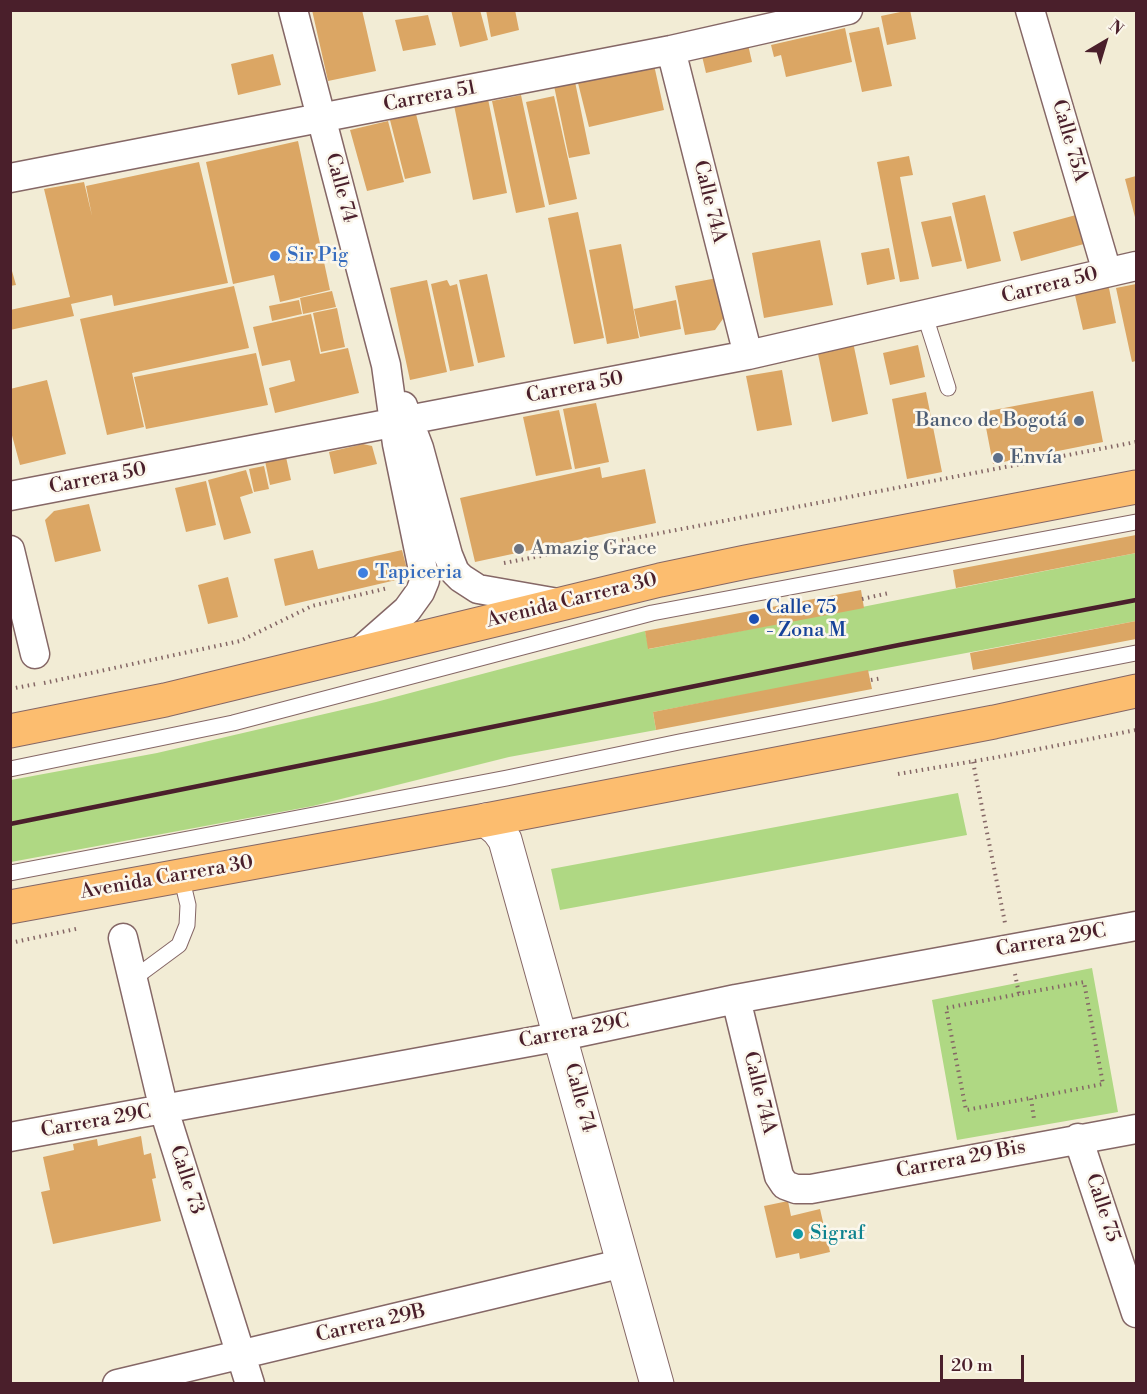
<!DOCTYPE html>
<meta charset="utf-8">
<style>
body{margin:0}
#map{position:relative;width:1147px;height:1394px;overflow:hidden;background:#f2ecd5;font-family:"Libre Bodoni",serif}
canvas{display:block}
.frame{position:absolute;inset:0;border:12px solid #4a1f2b;pointer-events:none}
.north{position:absolute;left:1075px;top:12px;width:60px;height:60px;-webkit-text-stroke:4px #fbf7ec;paint-order:stroke;rotate:38deg;font-size:16px;font-weight:700;line-height:24px;text-align:center;color:#4a1f2b}
.north::after{content:'';display:block;margin:auto;width:21px;height:27px;background:#4a1f2b;clip-path:polygon(50% 0,100% 100%,50% 72%,0 100%)}
.scale{position:absolute;left:940px;top:1355px;width:84px;height:27px;box-sizing:border-box;border:3px solid #4a1f2b;border-top:0;padding-left:8px;font-size:18px;line-height:21px;white-space:nowrap;color:#4a1f2b;-webkit-text-stroke:4px #fbf7ec;paint-order:stroke}
</style>
<div id="map">
<canvas width="1147" height="1394"></canvas>
<div class="frame"></div>
<div class="north">N</div>
<div class="scale">20 m</div>
</div>
<script>
const g = document.querySelector('canvas').getContext('2d');
g.lineJoin = 'round';
function fill(path, color) {
  g.fillStyle = color;
  g.fill(path, 'evenodd');
}
function poly(rows) {
  const path = new Path2D();
  for (const r of rows) {
    path.moveTo(r[0], r[1]);
    for (let i = 2; i < r.length; i += 2) path.lineTo(r[i], r[i + 1]);
  }
  return path;
}
function stroke(path, color, width, dash) {
  g.strokeStyle = color;
  g.lineWidth = width;
  g.lineCap = dash ? 'butt' : 'round';
  g.setLineDash(dash || []);
  g.stroke(path);
}
function drawText(font, color, halo, rows, align = 'center') {
  g.font = font + ' "Libre Bodoni",serif';
  g.lineWidth = 5;
  g.setLineDash([]);
  g.textBaseline = 'middle';
  g.strokeStyle = halo;
  g.fillStyle = color;
  for (const [text, x, y, turn = 0] of rows) {
    g.save();
    g.translate(x, y);
    g.rotate((+turn || 0) * Math.PI / 180);
    g.textAlign = isNaN(turn) ? turn : align;
    if (halo) g.strokeText(text, 0, 0);
    g.fillText(text, 0, 0);
    g.restore();
  }
}
const green = poly([
 [1136,553,1136,621,653,712,656,730,509,757,313,806,11,862,11,780,157,753,376,702,645,631,649,649],
 [958,793,967,835,560,910,551,869],
 [1092,968,1118,1112,957,1140,932,1000]
]);
const building = poly([
 [312,10,362,10,376,71,328,81],
 [451,10,480,10,488,40,460,47],
 [486,10,515,10,519,30,491,37],
 [910,10,916,39,887,45,881,16],
 [428,15,436,45,403,51,395,20],
 [879,27,892,86,862,92,849,33],
 [845,28,852,62,786,77,781,55,774,57,771,45],
 [747,40,752,62,706,73,702,56],
 [273,54,281,85,238,95,231,64],
 [654,65,664,110,589,127,577,79],
 [574,77,590,154,569,158,553,81],
 [521,95,545,207,516,213,492,101],
 [554,96,577,199,549,205,526,102],
 [488,99,507,193,473,200,454,105],
 [416,114,431,173,405,179,390,120],
 [388,121,404,182,367,191,350,130],
 [298,141,330,290,280,302,274,275,233,284,206,162],
 [909,156,913,175,900,177,919,279,900,282,877,162],
 [199,162,228,283,114,306,112,295,71,304,74,316,10,330,10,310,70,297,44,189,84,182,92,216,86,186],
 [1136,176,1136,221,1125,179],
 [985,195,1001,261,967,269,952,203],
 [578,212,604,338,574,344,548,218],
 [1076,215,1084,244,1021,261,1013,232],
 [951,216,962,261,932,267,921,222],
 [820,240,833,305,764,318,752,253],
 [621,244,639,338,607,344,589,250],
 [889,248,895,279,867,285,861,253],
 [10,264,16,285,10,286],
 [487,274,505,357,478,363,459,280],
 [717,278,725,316,715,330,685,335,675,286],
 [427,280,447,372,410,380,390,288],
 [447,280,450,286,457,284,474,366,450,371,431,284],
 [1108,283,1116,323,1083,330,1074,291],
 [1136,284,1136,361,1132,362,1116,288],
 [234,286,249,348,132,373,144,427,107,435,80,319],
 [332,291,336,307,303,314,300,298],
 [299,300,302,314,272,321,269,306],
 [676,300,681,329,640,337,634,309],
 [337,308,345,347,321,352,313,313],
 [311,314,320,354,348,348,359,393,275,413,269,388,295,381,290,360,262,366,253,327],
 [853,342,868,414,832,422,817,349],
 [918,345,925,377,890,385,883,353],
 [256,353,268,405,146,429,134,377],
 [782,370,792,425,757,431,746,376],
 [47,380,66,454,20,465,10,428,10,389],
 [1093,391,1103,442,993,464,983,412],
 [926,392,942,472,907,479,892,399],
 [596,403,609,462,575,469,563,409],
 [559,410,572,469,536,476,523,417],
 [363,444,372,446,377,464,334,474,329,452],
 [286,457,291,480,270,485,265,461],
 [264,466,269,489,254,492,249,469],
 [600,467,602,478,645,469,656,523,475,562,460,498],
 [246,470,253,493,240,497,251,533,224,540,208,480],
 [206,481,216,525,186,532,175,488],
 [89,504,101,551,55,562,45,520,54,511],
 [1136,535,1136,553,956,588,953,570],
 [313,550,318,569,402,550,409,577,285,606,274,559],
 [228,577,238,617,208,624,198,585],
 [861,590,864,608,648,649,645,631],
 [1136,621,1136,639,973,670,970,653],
 [868,670,872,689,656,730,653,712],
 [141,1136,144,1155,151,1153,156,1178,152,1179,161,1221,53,1244,41,1192,50,1190,43,1157,74,1150,73,1144,97,1139,98,1146],
 [788,1201,791,1216,820,1209,830,1252,800,1259,799,1253,776,1258,764,1206]
]);
const path = poly([
 [504,563,1136,442],
 [862,599,889,593],
 [871,680,882,678],
 [44,683,240,641,312,606,388,588],
 [10,689,36,684],
 [973,762,1005,923],
 [898,774,998,757,1136,730],
 [10,943,80,928],
 [1015,974,1019,994,1084,982,1103,1084,1031,1098,1034,1119],
 [1019,994,946,1008,966,1110,1031,1098]
]);
const service = poly([
 [925,316,948,388],
 [10,769,233,723,652,613,1136,522],
 [10,873,507,778,679,742,1136,653],
 [133,979,179,945,187,925,188,905,181,876]
]);
const minor = poly([
 [293,10,386,365,397,444,425,580,420,592,407,610,358,653],
 [1030,10,1107,272],
 [671,50,748,355],
 [10,178,671,50,848,10],
 [403,406,419,448,448,555,455,572,461,578,478,589,558,603],
 [10,496,748,355,1136,266],
 [10,550,35,654],
 [123,938,164,1110,250,1384],
 [736,999,779,1176,785,1185,796,1189,811,1189,1136,1129],
 [10,1137,562,1036,736,999,1136,926],
 [1078,1138,1136,1313],
 [117,1384,624,1263]
]);
const tertiary = poly([
 [486,820,498,830,505,840,657,1384]
]);
const trunk = poly([
 [10,731,165,700,660,580,746,562,1136,487],
 [10,907,486,820,994,722,1136,691]
]);
const rail = poly([
 [10,824,899,645,1136,600]
]);
const markers = [
 [275,256,6,"#3f7fe0"],
 [1079,421,6,"#5c6f8a"],
 [998,458,6,"#5c6f8a"],
 [519,549,6,"#6b7280"],
 [363,573,6,"#3f7fe0"],
 [754,619,6,"#1a4fb4"],
 [798,1234,6,"#0f9aa8"]
];
const streetNames = [
 ["Carrera 51",430,97,-11],
 ["Calle 75A",1069,141,74],
 ["Calle 74",340,188,75],
 ["Calle 74A",709,202,76],
 ["Carrera 50",1050,286,-14],
 ["Carrera 50",575,388,-11],
 ["Carrera 50",98,479,-11],
 ["Avenida Carrera 30",572,601,-14],
 ["Avenida Carrera 30",167,878,-10],
 ["Carrera 29C",1051,941,-10],
 ["Carrera 29C",574,1032,-11],
 ["Calle 74A",759,1093,76],
 ["Calle 74",579,1098,75],
 ["Carrera 29C",96,1122,-10],
 ["Carrera 29 Bis",961,1160,-11],
 ["Calle 73",186,1180,72],
 ["Calle 75",1102,1208,72],
 ["Carrera 29B",371,1324,-13]
];
const shopNames = [
 ["Sir Pig",287,256],
 ["Tapiceria",375,573]
];
const serviceNames = [
 ["Banco de Bogotá",1067,421],
 ["Envía",1010,458,"left"]
];
const worshipNames = [
 ["Amazig Grace",531,549]
];
const transitNames = [
 ["Calle 75",766,608],
 ["- Zona M",766,631]
];
const cultureNames = [
 ["Sigraf",810,1234]
];
fill(green, '#afd883');
fill(building, '#dba664');
stroke(service, '#856766', 17);
stroke(minor, '#856766', 31);
stroke(tertiary, '#856766', 35);
stroke(trunk, '#856766', 35);
stroke(path, '#856766', 4, [1.5, 4.5]);
stroke(service, '#fff', 15);
stroke(minor, '#fff', 28);
stroke(tertiary, '#fff', 33);
stroke(trunk, '#fcbd6f', 33);
stroke(rail, '#4a1f2b', 4.5);
for (const [x, y, r, color] of markers) {
  const dot = new Path2D();
  dot.arc(x, y, r, 0, 2 * Math.PI);
  g.fillStyle = color;
  g.fill(dot);
  stroke(dot, '#fbf7ec', 2);
}
drawText('20px', '#4a1f2b', '#fbf7ec', streetNames);
drawText('20px', '#366cbe', '#fbf7ec', shopNames, 'left');
drawText('20px', '#4e5e75', '#fbf7ec', serviceNames, 'right');
drawText('20px', '#5b616d', '#fbf7ec', worshipNames, 'left');
drawText('20px', '#164399', '#fbf7ec', transitNames, 'left');
drawText('20px', '#0d838f', '#fbf7ec', cultureNames, 'left');
</script>
